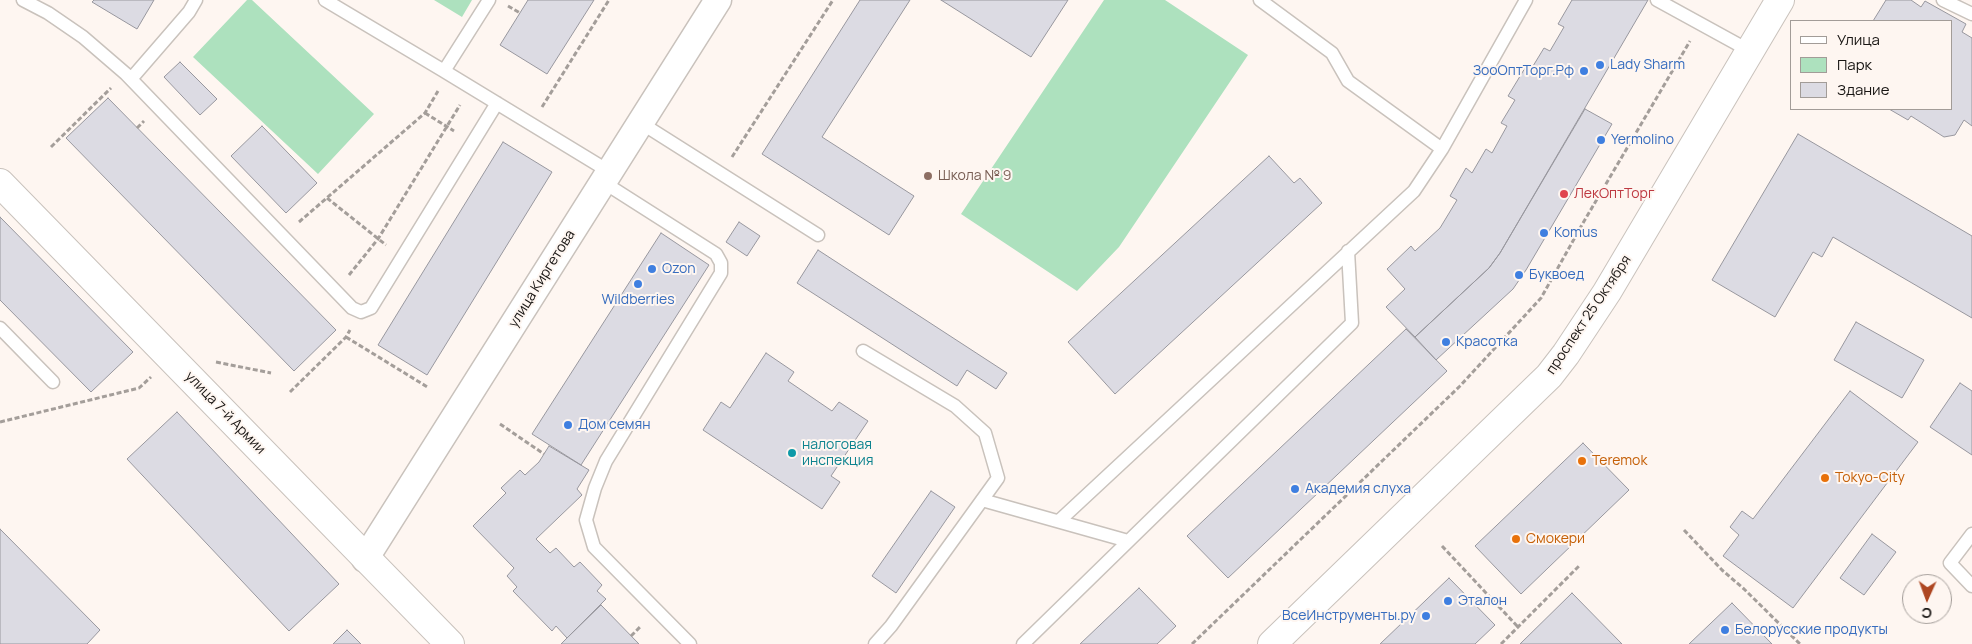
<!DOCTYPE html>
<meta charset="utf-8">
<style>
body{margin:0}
#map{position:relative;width:1972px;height:644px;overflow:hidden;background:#fef6f1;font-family:Manrope,sans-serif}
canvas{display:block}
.legend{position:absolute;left:1790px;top:20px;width:162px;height:90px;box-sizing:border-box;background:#fef6f1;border:1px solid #a29c98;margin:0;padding:6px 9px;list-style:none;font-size:15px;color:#181513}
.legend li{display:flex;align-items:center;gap:10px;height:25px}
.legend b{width:25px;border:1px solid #a29c98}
.north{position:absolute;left:1902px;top:574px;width:50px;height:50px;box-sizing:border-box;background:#fef6f1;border:1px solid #a29c98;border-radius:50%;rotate:182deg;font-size:14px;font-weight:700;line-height:20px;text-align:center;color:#181513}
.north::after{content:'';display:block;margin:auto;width:18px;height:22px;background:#ae4722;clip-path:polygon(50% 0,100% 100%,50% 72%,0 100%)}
</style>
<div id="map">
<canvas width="1972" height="644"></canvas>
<ul class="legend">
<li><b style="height:6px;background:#fff"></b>Улица</li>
<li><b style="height:14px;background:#ade1be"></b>Парк</li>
<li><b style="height:14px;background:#dcdbe3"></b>Здание</li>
</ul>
<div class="north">С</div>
</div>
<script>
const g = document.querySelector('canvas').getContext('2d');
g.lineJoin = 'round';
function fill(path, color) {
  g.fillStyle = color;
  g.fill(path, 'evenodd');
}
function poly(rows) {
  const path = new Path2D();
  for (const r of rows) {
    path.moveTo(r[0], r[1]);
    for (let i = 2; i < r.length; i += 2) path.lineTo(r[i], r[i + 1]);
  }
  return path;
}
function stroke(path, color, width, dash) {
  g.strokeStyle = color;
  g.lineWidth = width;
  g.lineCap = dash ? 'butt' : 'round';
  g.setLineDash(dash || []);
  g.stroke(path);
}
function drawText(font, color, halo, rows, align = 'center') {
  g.font = font + ' Manrope,sans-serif';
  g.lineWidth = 4;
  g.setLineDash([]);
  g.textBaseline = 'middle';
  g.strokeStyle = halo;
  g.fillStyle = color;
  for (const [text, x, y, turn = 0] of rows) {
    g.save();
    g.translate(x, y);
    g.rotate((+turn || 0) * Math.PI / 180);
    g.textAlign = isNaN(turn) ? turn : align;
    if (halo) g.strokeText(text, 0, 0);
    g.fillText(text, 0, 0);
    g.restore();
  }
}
const green = poly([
 [247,0,252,0,374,114,318,174,193,57],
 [434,0,472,0,462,17],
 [1104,0,1165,0,1248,55,1119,247,1077,291,961,214]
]);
const building = poly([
 [94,0,154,0,137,29,92,2,94,0],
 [528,0,594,0,547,74,500,45,528,0],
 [860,0,910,0,822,137,914,196,889,235,762,154,860,0],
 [941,0,1068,0,1031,57,941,0],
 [1572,0,1648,0,1500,253,1489,268,1415,337,1386,307,1405,289,1387,269,1411,246,1415,251,1440,228,1457,200,1450,196,1466,168,1472,173,1486,149,1492,153,1507,126,1501,123,1515,100,1508,96,1525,68,1530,71,1544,48,1550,51,1564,27,1558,24,1572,0],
 [1886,0,1911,0,1921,7,1925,1,1966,24,1962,32,1972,38,1972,126,1964,120,1955,135,1944,137,1911,116,1908,120,1889,109,1951,109,1951,21,1873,21,1886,0],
 [180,62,217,99,200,115,164,77,180,62],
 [108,98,336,330,294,371,66,138,108,98],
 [1585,109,1612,124,1526,270,1513,289,1436,360,1415,337,1489,268,1500,253,1585,109],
 [262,126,317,183,286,213,231,156,262,126],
 [1798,134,1972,236,1972,318,1833,237,1822,257,1813,252,1775,317,1712,280,1798,134],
 [503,142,552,172,427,375,378,345,503,142],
 [1269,156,1294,183,1300,178,1322,203,1115,394,1068,342,1269,156],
 [0,217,133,352,91,392,0,300,0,217],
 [739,222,760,236,747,256,726,242,739,222],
 [661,233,709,265,581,465,532,434,661,233],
 [818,250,1007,373,996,389,967,370,957,386,797,283,818,250],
 [1856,322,1924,360,1902,398,1834,360,1856,322],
 [1406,329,1447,371,1228,578,1187,536,1406,329],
 [766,353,794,372,788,381,832,411,839,402,868,421,831,476,840,482,822,509,703,430,721,402,730,408,766,353],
 [1960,383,1972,391,1972,455,1930,427,1960,383],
 [1850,391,1918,442,1793,608,1723,556,1739,535,1730,527,1742,511,1753,519,1850,391],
 [177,412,339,584,289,631,127,459,177,412],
 [1583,443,1629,490,1521,594,1475,546,1583,443],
 [549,446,589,470,577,489,582,495,536,539,550,553,556,548,574,567,580,562,602,585,597,591,606,599,567,638,556,626,552,631,513,591,517,587,507,576,514,568,473,526,506,493,501,488,520,470,525,475,539,462,549,446],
 [931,491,955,507,896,593,872,576,931,491],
 [0,529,100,630,87,644,0,644,0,529],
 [1872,534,1896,552,1864,595,1840,578,1872,534],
 [1449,578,1495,625,1475,644,1380,644,1449,578],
 [1139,588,1176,626,1157,644,1080,644,1139,588],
 [1572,593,1622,644,1520,644,1572,593],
 [1732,603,1772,644,1689,644,1732,603],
 [601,605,639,644,561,644,567,638,601,605],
 [347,630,361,644,333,644,347,630]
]);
const path = poly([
 [508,6,520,13],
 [542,107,609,0],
 [425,113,454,131],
 [137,128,144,121],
 [51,147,111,88],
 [732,157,833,0],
 [327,198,386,245],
 [299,222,425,113,438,91],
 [349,275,378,239,460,105],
 [346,337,429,388],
 [216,362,271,373],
 [290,392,346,337,350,330],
 [0,422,139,388,151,377],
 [500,424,544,454],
 [1684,530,1722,570,1744,589,1800,644],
 [1442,546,1518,627],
 [631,636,641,626],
 [1192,644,1460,386,1541,298,1583,223,1690,41],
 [1501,644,1579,566]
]);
const service = poly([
 [23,0,48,13,83,37,126,74,352,308,361,312,371,308,497,103],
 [325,0,444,71],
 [489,0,444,71,610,172],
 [1260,0,1332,53,1348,81,1442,149,1526,0],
 [1657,0,1750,51],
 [1943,0,1972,14],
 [131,79,189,12,196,0],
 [641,123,818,235],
 [603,182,716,254,721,263,721,273,606,461,595,488,586,520,594,547,690,644],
 [0,328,53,382],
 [863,351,955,406,985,433,998,478,891,626,875,644],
 [982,500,1128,541],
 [1059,521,1414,191,1442,149],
 [1972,534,1950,563,1972,586],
 [1023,644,1352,323,1348,251]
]);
const minor = poly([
 [365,559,718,0]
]);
const tertiary = poly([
 [0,183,450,644]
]);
const primary = poly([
 [1272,644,1549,376,1566,354,1607,292,1780,0]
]);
const markers = [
 [1600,65,5,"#3f7fe0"],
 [1584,71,5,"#3f7fe0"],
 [1601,140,5,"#3f7fe0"],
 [928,176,5,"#8d6e63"],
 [1564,194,5,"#e0444e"],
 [1544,233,5,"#3f7fe0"],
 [652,269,5,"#3f7fe0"],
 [1519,275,5,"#3f7fe0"],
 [638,284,5,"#3f7fe0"],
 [1446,342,5,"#3f7fe0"],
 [568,425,5,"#3f7fe0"],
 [792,453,5,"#0f9aa8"],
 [1582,461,5,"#e8710a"],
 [1825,478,5,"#e8710a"],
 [1295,489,5,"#3f7fe0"],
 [1516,539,5,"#e8710a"],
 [1448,601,5,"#3f7fe0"],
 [1426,616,5,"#3f7fe0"],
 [1725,630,5,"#3f7fe0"]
];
const shopNames = [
 ["Lady Sharm",1610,65],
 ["ЗооОптТорг.Рф",1574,71,"right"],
 ["Yermolino",1611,140],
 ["Komus",1554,233],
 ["Ozon",662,269],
 ["Буквоед",1529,275],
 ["Wildberries",638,300,"center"],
 ["Красотка",1456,342],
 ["Дом семян",578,425],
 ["Академия слуха",1305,489],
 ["Эталон",1458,601],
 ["ВсеИнструменты.ру",1416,616,"right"],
 ["Белорусские продукты",1735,630]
];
const educationNames = [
 ["Школа № 9",938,176]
];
const healthNames = [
 ["ЛекОптТорг",1574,194]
];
const streetNames = [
 ["улица Киргетова",542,279,-58],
 ["проспект 25 Октября",1589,315,-56],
 ["улица 7-й Армии",225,413,46]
];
const cultureNames = [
 ["налоговая",802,445],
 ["инспекция",802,461]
];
const foodNames = [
 ["Teremok",1592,461],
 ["Tokyo-City",1835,478],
 ["Смокери",1526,539]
];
fill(green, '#ade1be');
fill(building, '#dcdbe3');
stroke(building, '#98979e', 1);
stroke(service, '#c9c2bc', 15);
stroke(minor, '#c9c2bc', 29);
stroke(tertiary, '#c9c2bc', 30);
stroke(primary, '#c9c2bc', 30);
stroke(path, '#a49e9a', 3, [5, 2.5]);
stroke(service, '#fff', 12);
stroke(minor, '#fff', 26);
stroke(tertiary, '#fff', 28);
stroke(primary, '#fff', 28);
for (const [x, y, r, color] of markers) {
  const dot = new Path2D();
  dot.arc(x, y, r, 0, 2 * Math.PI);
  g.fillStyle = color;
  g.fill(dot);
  stroke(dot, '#fef6f1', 2);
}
drawText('14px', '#366cbe', '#fef6f1', shopNames, 'left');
drawText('14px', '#785e54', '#fef6f1', educationNames, 'left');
drawText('14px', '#be3a42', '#fef6f1', healthNames, 'left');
drawText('14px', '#181513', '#fef6f1', streetNames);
drawText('14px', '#0d838f', '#fef6f1', cultureNames, 'left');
drawText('14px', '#c56008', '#fef6f1', foodNames, 'left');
</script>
